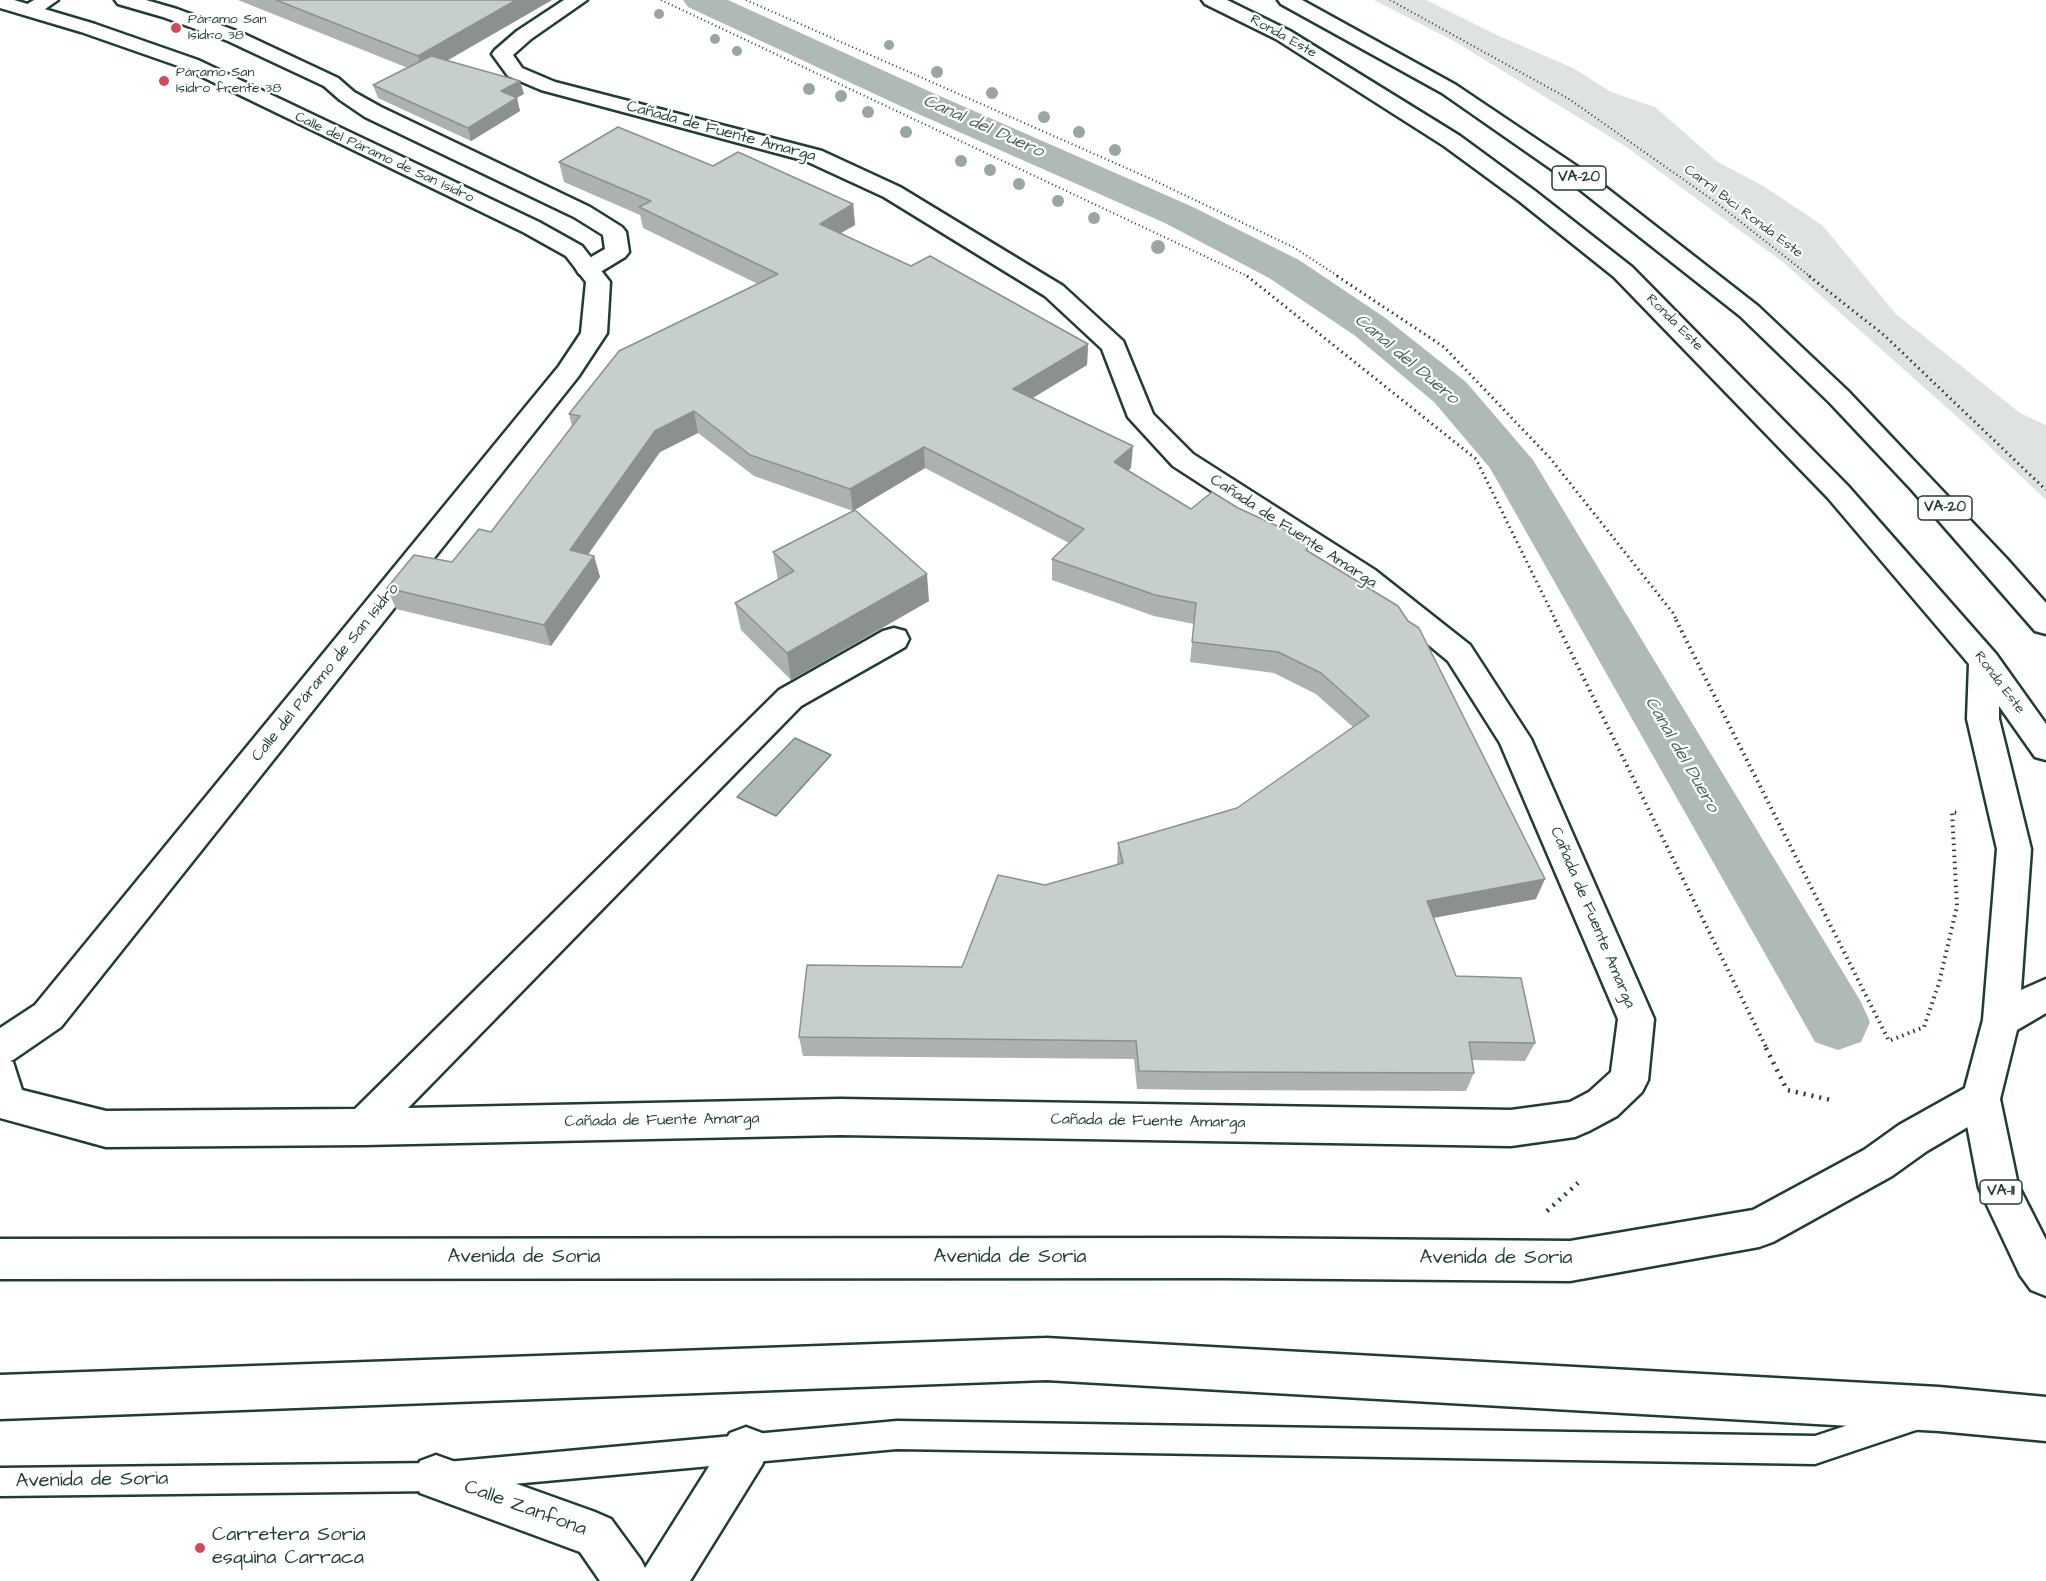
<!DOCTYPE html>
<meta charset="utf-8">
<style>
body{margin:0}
canvas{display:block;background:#fff}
</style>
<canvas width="2046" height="1581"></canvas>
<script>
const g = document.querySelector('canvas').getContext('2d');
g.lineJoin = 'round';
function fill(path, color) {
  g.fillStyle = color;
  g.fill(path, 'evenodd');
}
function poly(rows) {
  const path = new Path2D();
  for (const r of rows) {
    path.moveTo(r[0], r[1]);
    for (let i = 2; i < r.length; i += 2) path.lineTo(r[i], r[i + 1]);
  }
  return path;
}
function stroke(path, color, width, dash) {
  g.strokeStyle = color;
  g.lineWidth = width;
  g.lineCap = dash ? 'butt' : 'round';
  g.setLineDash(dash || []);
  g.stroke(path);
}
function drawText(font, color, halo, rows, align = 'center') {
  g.font = font + ' "Architects Daughter",sans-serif';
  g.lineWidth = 4.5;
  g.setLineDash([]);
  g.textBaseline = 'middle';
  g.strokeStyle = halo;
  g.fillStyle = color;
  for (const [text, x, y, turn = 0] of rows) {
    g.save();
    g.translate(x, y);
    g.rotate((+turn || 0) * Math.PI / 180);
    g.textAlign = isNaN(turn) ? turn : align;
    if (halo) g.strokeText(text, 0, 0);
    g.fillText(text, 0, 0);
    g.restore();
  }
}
const green = poly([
 [1374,0,1426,0,1499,36,1573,68,1611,92,1655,107,1718,162,1765,187,1822,225,1896,314,2020,413,2046,425,2046,500,1973,431,1784,263,1625,146,1454,41]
]);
const water = poly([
 [795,738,831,755,776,816,737,797,795,738]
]);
const canal = poly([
 [683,0,728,0,933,93,1193,207,1299,260,1384,317,1466,382,1533,460,1861,1002,1870,1022,1861,1042,1838,1050,1815,1042,1490,468,1434,402,1354,335,1269,278,1165,223,907,109,688,7,683,0]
]);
const pathFar3 = poly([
 [661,0,1249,277],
 [746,0,1151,179,1295,248,1339,277],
 [1390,0,1569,99,1714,201,1811,277]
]);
const pathFar2 = poly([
 [1247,276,1476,459,1556,621],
 [1337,276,1444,347,1550,458,1673,613,1677,621],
 [1809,276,1884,335,2046,490]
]);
const pathFar1 = poly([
 [1555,620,1767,1049],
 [1676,620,1889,1041,1924,1027,1939,983,1957,906,1952,812,1959,813]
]);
const path = poly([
 [1766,1048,1787,1090,1831,1100],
 [1547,1211,1578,1183]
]);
const service = poly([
 [1909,1405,1919,1409,1923,1419,1919,1429,1815,1464,897,1449,436,1491,0,1496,0,1468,436,1463,897,1421,1815,1436,1909,1405]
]);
const minor = poly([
 [34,0,58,0,38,14,24,14,21,10,24,6,34,0],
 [115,0,146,0,177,9,242,33,338,78,354,92,381,107,590,207,622,227,626,232,629,252,625,257,597,274,588,276,579,274,576,269,579,264,605,249,603,235,574,217,365,117,340,100,324,86,228,41,163,17,118,4,115,0],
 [564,0,587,0,531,39,513,55,522,68,555,82,822,151,900,187,1063,286,1123,341,1153,414,1193,454,1375,570,1470,645,1531,739,1654,1019,1648,1080,1642,1092,1617,1116,1589,1131,1575,1137,1511,1146,840,1135,364,1145,106,1147,0,1118,0,1057,13,1062,22,1090,106,1111,355,1109,779,690,883,631,894,628,905,631,909,639,905,647,801,706,408,1108,840,1099,1511,1110,1570,1102,1589,1092,1611,1072,1618,1019,1500,743,1448,661,1355,584,1173,466,1128,417,1102,349,1045,296,884,197,806,161,541,90,508,76,492,54,495,50,517,31,564,0],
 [746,1427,762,1433,768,1449,762,1465,690,1581,600,1581,580,1552,420,1493,414,1477,420,1461,436,1455,595,1512,611,1519,641,1560,645,1568,730,1433,746,1427]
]);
const tertiary = poly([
 [0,0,14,0,95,24,198,60,539,222,582,246,610,282,607,333,578,377,61,1027,13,1060,0,1064,0,1028,35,1005,559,366,581,333,586,282,566,256,523,232,184,68,81,32,0,8,0,0]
]);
const primary = poly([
 [1981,1082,1995,1087,2000,1099,1995,1111,1927,1151,1892,1176,1773,1242,1759,1247,1570,1281,1225,1278,0,1279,0,1239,1225,1238,1570,1241,1753,1210,1864,1150,1899,1125,1967,1087,1981,1082],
 [1046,1338,1939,1387,2046,1397,2046,1441,1939,1431,1046,1380,0,1419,0,1375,1046,1338]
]);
const trunk = poly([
 [1202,0,1227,0,1290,31,1460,136,1535,191,1632,267,1848,486,1996,654,2046,724,2046,760,2035,757,1999,706,1999,719,2031,849,2021,990,2046,979,2046,1013,2017,1030,2000,1099,2018,1185,2046,1240,2046,1296,2031,1290,2020,1275,1979,1188,1962,1099,1983,1020,1997,849,1967,719,1969,664,1828,498,1614,277,1519,201,1444,146,1276,39,1205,4,1202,0],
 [1278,0,1302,0,1456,85,1590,175,1758,306,1848,391,2007,559,2046,603,2046,634,2035,631,1911,489,1830,403,1740,316,1574,185,1442,93,1281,4,1278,0]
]);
const trees = [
 [659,14,5],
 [715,39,5],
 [889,45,5],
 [737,51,5],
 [937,72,6],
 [809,89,6],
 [992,93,6],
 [841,96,6],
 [868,112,6],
 [1044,117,6],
 [906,132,6],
 [1079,132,6],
 [1115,150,6],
 [961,161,6],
 [990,170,6],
 [1019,184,6],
 [1058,201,6],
 [1094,218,6],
 [1158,247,7]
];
const wall = poly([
 [238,0,552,0,447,61,524,94,516,98,520,111,471,141,378,98,373,85,408,68],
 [559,162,713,166,853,204,855,225,840,233,911,266,1088,344,1087,365,1032,398,1131,468,1128,471,1191,509,1307,551,1536,899,1434,918,1456,976,1535,1043,1525,1061,1472,1060,1474,1073,1466,1091,1201,1090,1137,1089,1134,1059,803,1056,799,1037,962,967,1045,885,1117,865,1118,843,1237,808,1353,727,1316,694,1274,673,1190,662,1194,624,1154,616,1052,580,1052,559,1069,543,925,468,853,511,754,476,698,433,660,452,588,555,594,556,600,577,551,646,396,609,387,588,452,562,491,532,572,426,569,414,758,284,643,228,640,215,564,182],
 [773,552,929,601,791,680,741,630,735,603,778,580]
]);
const shadedWall = poly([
 [516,0,552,0,423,74,418,56],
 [520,81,524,94,504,104,501,91],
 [517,98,520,111,471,141,468,128],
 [853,204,855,225,822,244,820,224],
 [1088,344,1087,365,1013,410,1013,389],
 [694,411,698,433,660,452,576,571,570,550,655,431],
 [1133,446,1131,468,1113,484,1114,462],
 [924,447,925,468,853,511,850,489],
 [594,556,600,577,551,646,544,625],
 [927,574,929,601,791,680,787,653],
 [1545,879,1536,899,1420,920,1427,901]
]);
const building = poly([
 [276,0,516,0,418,56,276,0],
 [431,56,520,81,501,91,517,98,468,128,373,85,431,56],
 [618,127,713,166,738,152,853,204,820,224,911,266,930,256,1088,344,1013,389,1133,446,1114,462,1191,509,1212,492,1238,508,1284,529,1308,547,1306,550,1398,606,1408,621,1419,628,1545,879,1427,901,1456,976,1521,978,1535,1043,1469,1042,1474,1073,1204,1072,1139,1071,1136,1041,799,1037,807,965,962,967,998,875,1045,885,1123,863,1118,843,1237,808,1369,716,1321,673,1278,652,1192,642,1196,603,1155,595,1052,559,1084,529,924,447,850,489,750,455,694,411,655,431,570,550,594,556,544,625,387,588,414,555,452,562,479,529,491,532,580,416,569,414,619,351,778,274,639,207,651,201,559,162,618,127],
 [855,510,927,574,787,653,735,603,794,571,773,552,855,510]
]);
const markers = [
 [176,28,6,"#d1495b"],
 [164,81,6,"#d1495b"],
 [200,1548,6,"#d1495b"]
];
const farPoinames = [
 ["Páramo San",188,20],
 ["Isidro 38",188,36],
 ["Páramo San",176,73],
 ["Isidro frente 38",176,89]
];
const farStreetnames = [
 ["Ronda Este",1283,37,29],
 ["Calle del Páramo de San Isidro",384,158,25],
 ["Carril Bici Ronda Este",1743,212,37],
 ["Ronda Este",1674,323,45],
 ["Ronda Este",1999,683,53]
];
const shields = [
 [1579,178,54],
 [1945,508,54],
 [2001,1192,42]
];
const shieldNames = [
 ["VA-20",1579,178],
 ["VA-20",1945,508],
 ["VA-11",2001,1192]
];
const streetNames = [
 ["Cañada de Fuente Amarga",721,132,15],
 ["Cañada de Fuente Amarga",1293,532,33],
 ["Calle del Páramo de San Isidro",326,673,-51],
 ["Cañada de Fuente Amarga",1592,918,67],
 ["Cañada de Fuente Amarga",662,1121,-1],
 ["Cañada de Fuente Amarga",1148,1122,1]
];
const waterNames = [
 ["Canal del Duero",983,127,24],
 ["Canal del Duero",1406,360,40],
 ["Canal del Duero",1681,755,60]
];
const nearStreetnames = [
 ["Avenida de Soria",524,1258],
 ["Avenida de Soria",1010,1258],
 ["Avenida de Soria",1496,1259],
 ["Avenida de Soria",92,1481,-1],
 ["Calle Zanfona",525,1509,20]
];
const nearPoinames = [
 ["Carretera Soria",212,1536],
 ["esquina Carraca",212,1559]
];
fill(green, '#dee3e2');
fill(water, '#afbab7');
stroke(water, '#758883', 1.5);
fill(canal, '#afbab7');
stroke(service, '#1f3d34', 5);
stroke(minor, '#1f3d34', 5);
stroke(tertiary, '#1f3d34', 5);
stroke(primary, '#1f3d34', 5);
stroke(trunk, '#1f3d34', 5);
stroke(pathFar3, '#1f3d34', 2, [1, 3]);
stroke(pathFar2, '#1f3d34', 3, [1.5, 4]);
stroke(pathFar1, '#1f3d34', 4, [1.5, 4.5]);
stroke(path, '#1f3d34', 4.5, [2, 6]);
fill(service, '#fff');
fill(minor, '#fff');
fill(tertiary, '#fff');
fill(primary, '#fff');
fill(trunk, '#fff');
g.fillStyle = '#99a6a3';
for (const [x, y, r] of trees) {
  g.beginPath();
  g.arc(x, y, r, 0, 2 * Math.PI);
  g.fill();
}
fill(wall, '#abb2af');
fill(shadedWall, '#8b918f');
fill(building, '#c7cfcc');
stroke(building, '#8b918f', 1.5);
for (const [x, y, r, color] of markers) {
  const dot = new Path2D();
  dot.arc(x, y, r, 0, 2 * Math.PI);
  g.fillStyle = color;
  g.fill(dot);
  stroke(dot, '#fff', 2);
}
drawText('14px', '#1f3d34', '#fff', farPoinames, 'left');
drawText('14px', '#1f3d34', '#fff', farStreetnames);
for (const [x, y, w] of shields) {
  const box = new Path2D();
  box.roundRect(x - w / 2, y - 12, w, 24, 4.5);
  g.fillStyle = '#fff';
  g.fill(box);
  stroke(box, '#1f3d34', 1.5);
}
drawText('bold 15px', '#1f3d34', null, shieldNames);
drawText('16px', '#1f3d34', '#fff', streetNames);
drawText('italic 18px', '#4a625b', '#fff', waterNames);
drawText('20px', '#1f3d34', '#fff', nearStreetnames);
drawText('20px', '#1f3d34', '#fff', nearPoinames, 'left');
</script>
